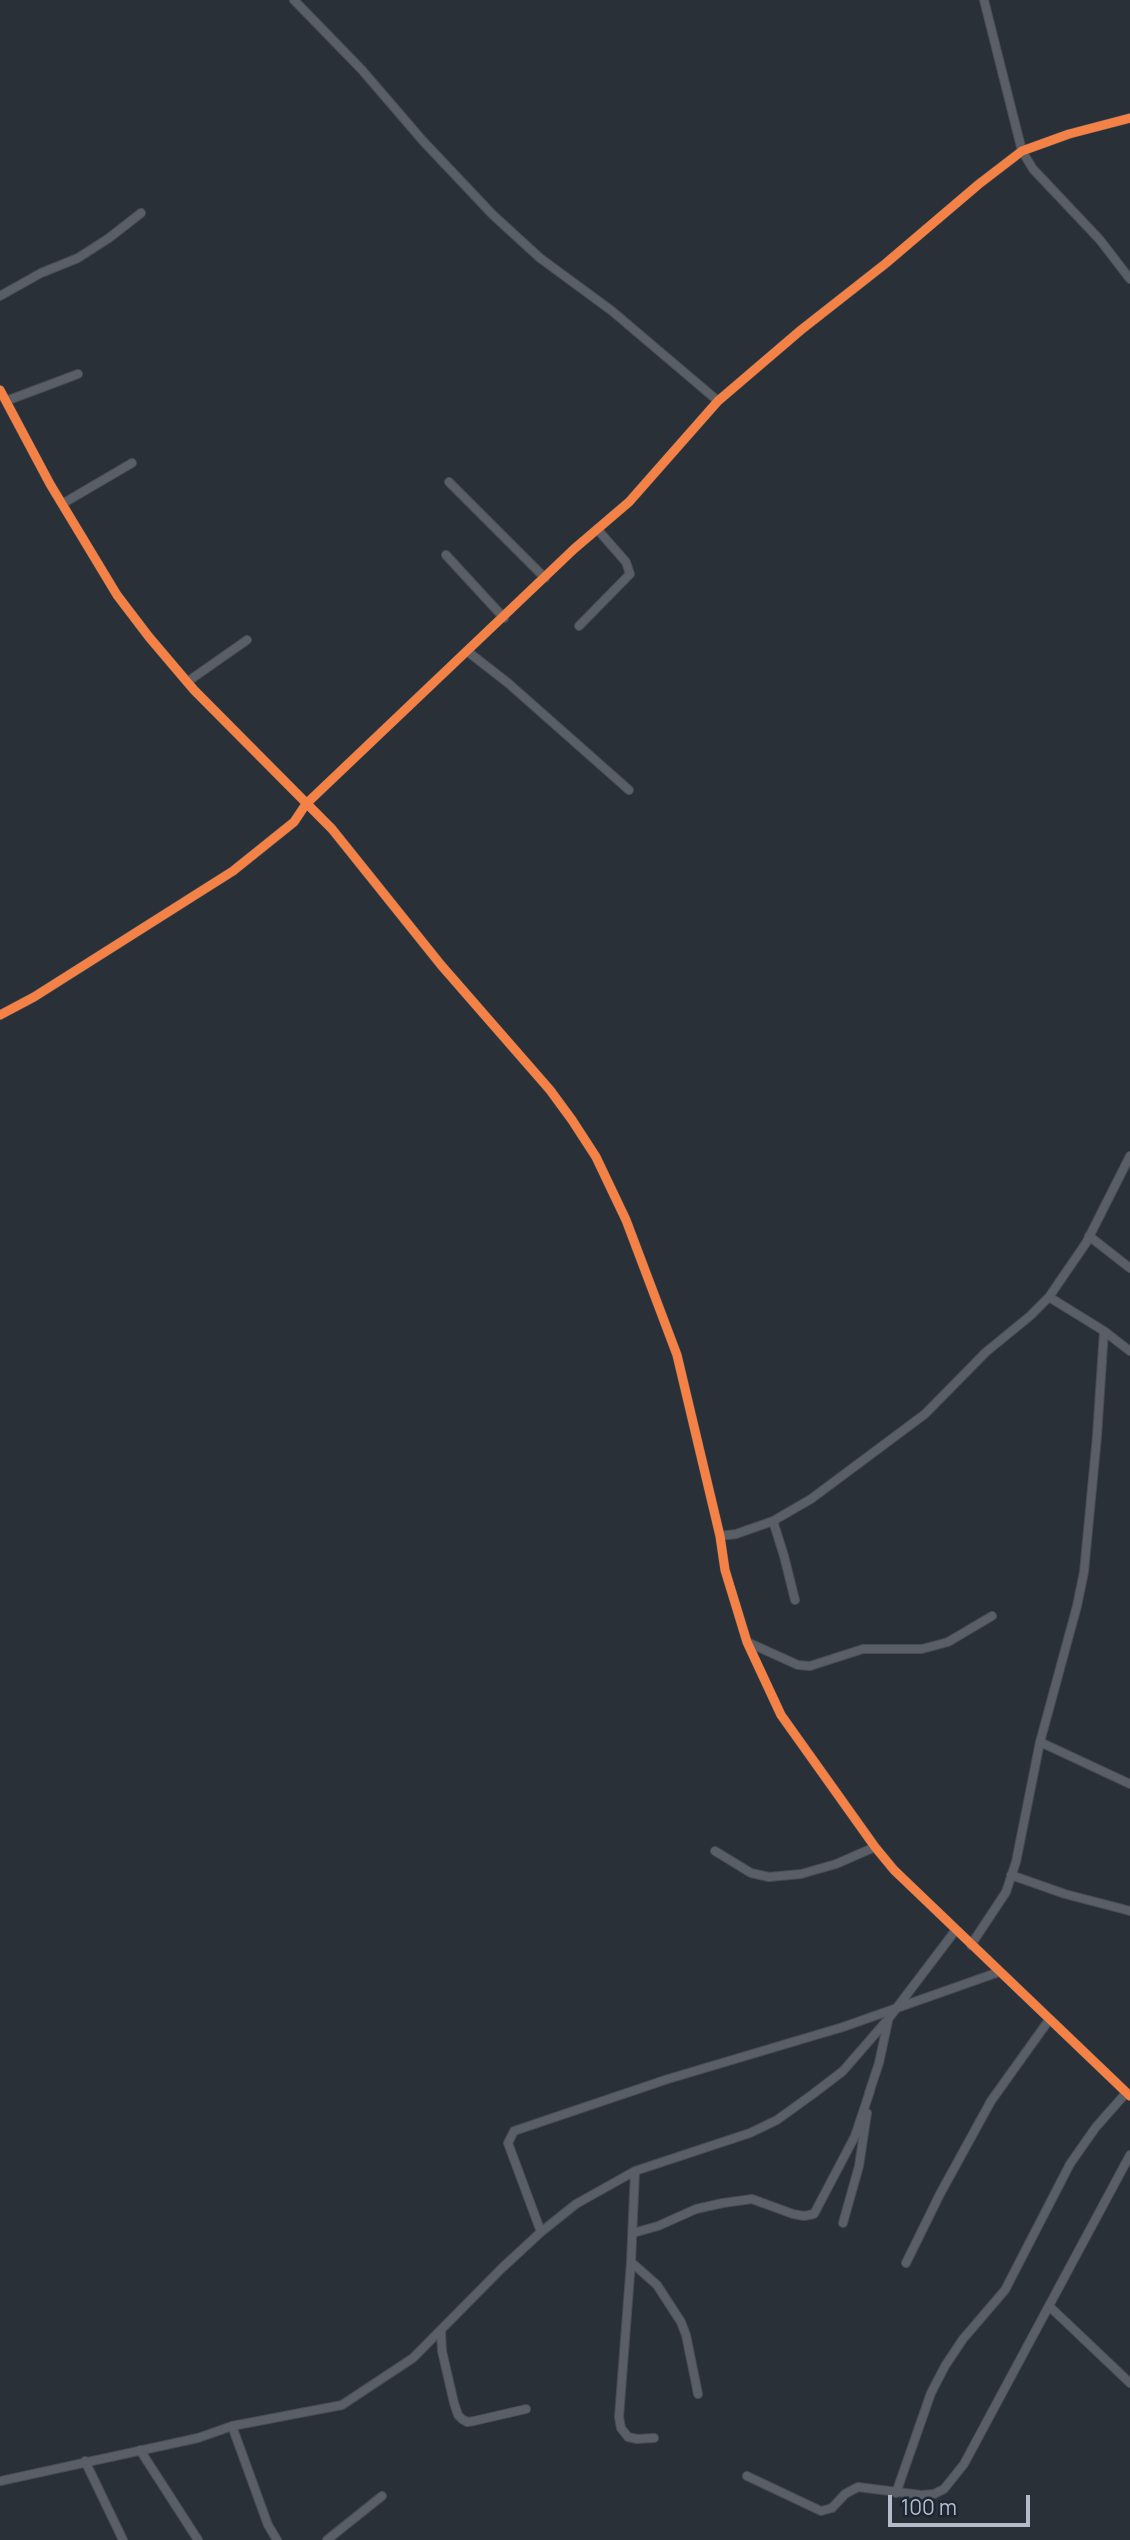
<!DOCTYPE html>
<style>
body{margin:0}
#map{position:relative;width:1130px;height:2540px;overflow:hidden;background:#2a3038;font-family:Manrope,sans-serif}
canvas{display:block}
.scale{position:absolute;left:888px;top:2495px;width:142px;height:32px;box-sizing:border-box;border:4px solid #b4bcc9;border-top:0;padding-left:9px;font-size:21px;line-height:24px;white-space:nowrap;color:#b4bcc9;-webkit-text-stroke:5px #1d2633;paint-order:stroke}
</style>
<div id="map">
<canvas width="1130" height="2540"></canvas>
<div class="scale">100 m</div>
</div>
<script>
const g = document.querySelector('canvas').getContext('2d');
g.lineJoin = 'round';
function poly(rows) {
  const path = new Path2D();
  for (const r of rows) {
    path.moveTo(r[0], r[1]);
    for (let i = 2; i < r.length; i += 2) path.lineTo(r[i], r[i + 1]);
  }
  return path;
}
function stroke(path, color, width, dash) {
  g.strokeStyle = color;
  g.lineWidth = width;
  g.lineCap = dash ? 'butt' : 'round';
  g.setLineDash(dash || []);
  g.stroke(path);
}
const minor = poly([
 [294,0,362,70,423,141,493,215,540,258,612,311,718,401],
 [984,0,1022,151,1033,169,1100,240,1130,279],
 [0,296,41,273,78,258,109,238,141,213],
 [0,390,50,484,117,595,149,637,194,690,332,829,441,965,550,1090,572,1120,596,1157,626,1220,677,1355,720,1536,725,1570,747,1642,781,1715,875,1847,894,1870,1130,2096],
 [6,401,78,374],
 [449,482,545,578],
 [62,504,132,463],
 [446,555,504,618],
 [579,626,630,574,626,562,597,529],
 [467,651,508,683,629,790],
 [187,682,247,640],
 [0,1015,34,997,233,871,294,822,306,804,574,549,629,502,718,401,801,330,885,264,979,184,1022,151,1069,134,1130,118],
 [1089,1236,1130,1268],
 [1049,1297,1104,1331,1130,1351],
 [773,1521,784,1556,795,1600],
 [720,1536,736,1534,773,1521,811,1499,925,1414,986,1352,1030,1316,1049,1297,1086,1243,1130,1156],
 [747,1642,798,1665,810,1666,863,1649,922,1649,948,1642,992,1616],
 [1040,1742,1130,1784],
 [715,1851,751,1873,769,1877,801,1874,836,1864,875,1847],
 [1011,1875,1065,1894,1130,1911],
 [971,1945,1006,1892,1016,1862,1040,1742,1077,1606,1084,1572,1097,1436,1104,1331],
 [869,2093,879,2063,888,2021],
 [635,2171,631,2262,619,2417,621,2428,628,2437,637,2439,654,2438],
 [843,2223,859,2166,867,2113],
 [541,2232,508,2143,514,2131,668,2079,843,2027,999,1972],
 [633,2233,658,2226,696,2209,723,2203,752,2199,793,2214,804,2216,814,2214,855,2136,870,2091],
 [631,2262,657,2285,681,2322,686,2335,698,2394],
 [906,2263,940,2194,991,2101,1049,2020],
 [1049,2306,1130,2383],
 [441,2331,442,2351,454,2403,458,2415,462,2419,467,2422,474,2421,526,2409],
 [232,2426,268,2525,277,2540],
 [140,2450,198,2540],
 [85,2461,123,2540],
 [747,2476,821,2511,832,2508,845,2494,858,2487,921,2495,934,2494,944,2489,964,2464,1130,2155],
 [0,2481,198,2438,232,2426,342,2405,413,2358,502,2268,541,2232,576,2204,635,2171,750,2133,777,2120,813,2094,843,2071,889,2018,955,1931],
 [896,2493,931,2393,945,2366,963,2339,1005,2290,1070,2164,1096,2127,1126,2093],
 [327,2540,382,2496]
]);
const cycleway = poly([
 [0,390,50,484,117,595,149,637,194,690,332,829,441,965,550,1090,572,1120,596,1157,626,1220,677,1355,720,1536,725,1570,747,1642,781,1715,875,1847,894,1870,1130,2096],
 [0,1015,34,997,233,871,294,822,306,804,574,549,629,502,718,401,801,330,885,264,979,184,1022,151,1069,134,1130,118]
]);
stroke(minor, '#484c53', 10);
stroke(minor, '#5a5e66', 8);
stroke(cycleway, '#f48246', 9);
</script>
